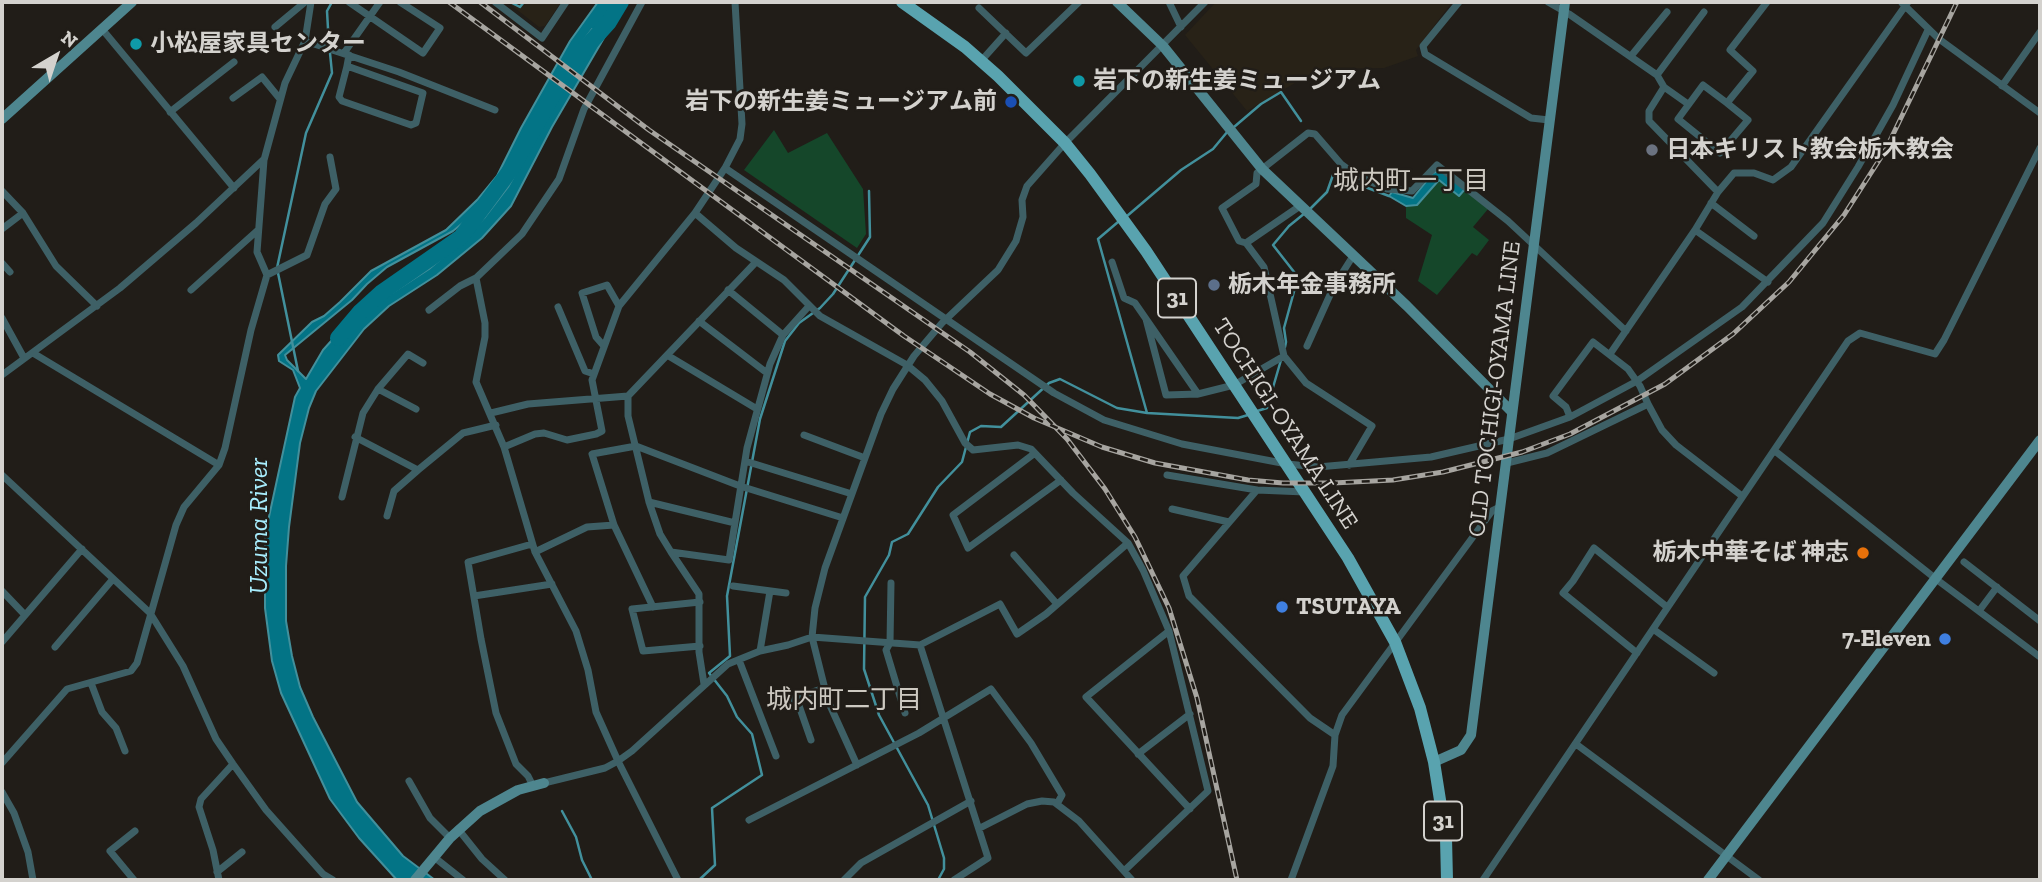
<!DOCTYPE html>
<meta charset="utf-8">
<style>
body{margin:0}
#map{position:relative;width:2042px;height:882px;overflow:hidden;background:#211d18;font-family:"Zilla Slab",serif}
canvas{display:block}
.frame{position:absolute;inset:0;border:4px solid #d4d2ce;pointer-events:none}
.north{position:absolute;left:21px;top:21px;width:70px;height:70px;-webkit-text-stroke:5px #211d18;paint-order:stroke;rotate:39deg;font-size:19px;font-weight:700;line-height:28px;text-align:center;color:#d4d2ce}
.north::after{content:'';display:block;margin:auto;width:24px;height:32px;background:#d4d2ce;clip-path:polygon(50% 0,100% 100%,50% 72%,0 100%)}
</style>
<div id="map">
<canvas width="2042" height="882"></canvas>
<div class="frame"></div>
<div class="north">N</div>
</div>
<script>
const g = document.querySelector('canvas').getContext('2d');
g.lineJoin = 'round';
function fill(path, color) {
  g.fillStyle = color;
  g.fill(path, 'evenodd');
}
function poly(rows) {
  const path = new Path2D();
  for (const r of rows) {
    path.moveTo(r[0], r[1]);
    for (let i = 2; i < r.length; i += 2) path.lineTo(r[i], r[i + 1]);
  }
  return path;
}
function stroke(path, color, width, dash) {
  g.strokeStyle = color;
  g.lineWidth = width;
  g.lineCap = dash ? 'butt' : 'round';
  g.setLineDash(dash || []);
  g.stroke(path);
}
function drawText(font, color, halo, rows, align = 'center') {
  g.font = font + ' "Zilla Slab","Noto Sans JP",serif';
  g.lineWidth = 5;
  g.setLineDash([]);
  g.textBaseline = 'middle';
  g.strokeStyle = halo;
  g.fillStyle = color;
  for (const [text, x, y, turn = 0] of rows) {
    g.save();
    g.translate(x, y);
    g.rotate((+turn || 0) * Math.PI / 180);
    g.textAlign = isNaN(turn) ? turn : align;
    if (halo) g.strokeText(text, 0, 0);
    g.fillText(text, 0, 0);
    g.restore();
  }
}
const built = poly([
 [507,2,561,2,545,26,539,27],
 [1216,2,1452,2,1416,50,1418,56,1384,68,1319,69,1247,111,1185,35]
]);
const green = poly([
 [774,130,788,153,827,133,863,189,866,234,857,248,744,170],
 [1440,180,1459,195,1465,189,1488,209,1473,227,1489,240,1477,256,1472,253,1437,295,1418,281,1432,235,1406,218,1406,206,1417,205]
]);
const water = poly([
 [598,2,625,2,552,127,511,206,482,238,437,275,389,306,364,329,316,391,309,408,300,443,289,527,286,566,286,621,292,656,300,687,313,717,357,802,403,856,435,880,397,880,359,838,330,799,281,693,272,661,265,608,265,535,295,397,300,388,293,370,279,361,278,355,312,322,324,316,340,302,371,271,446,230,478,199,497,176,521,128,570,41,598,2],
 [592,29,582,55,508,187,485,217,461,242,429,269,366,310,341,330,323,350,306,379,287,360,285,355,352,300,367,284,387,267,453,231,480,209,510,169,537,114,577,49,592,29],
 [1438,171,1443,172,1465,189,1459,196,1439,180,1417,205,1406,206,1389,196,1392,192,1413,198,1433,173,1438,171]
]);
const stream = poly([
 [510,2,520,7,524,2],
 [329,46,327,11,332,2],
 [1234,127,1261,104,1281,92,1301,121],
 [1310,209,1327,192,1333,175,1389,196],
 [1127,216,1181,170,1213,149,1228,131],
 [1118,222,1098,239,1147,413],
 [1285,347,1286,342,1284,328,1298,277,1273,245,1289,226,1305,213],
 [298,371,277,268,306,133,332,73,330,53],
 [1257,411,1267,408,1281,360],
 [562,811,576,837,582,860,592,880],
 [699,880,715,865,712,808,762,775,752,734,737,717,727,696,709,673,730,656,727,596,760,419,785,341,799,323,820,308,833,294,870,237,869,191],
 [938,880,944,869,944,858,928,805,879,715,864,669,865,597,889,555,892,542,908,534,938,487,962,462,970,432,981,426,1001,427,1049,383,1060,379,1117,408,1147,413,1238,418,1248,415]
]);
const river = poly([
 [338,338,360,312,382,292,461,237,512,168,569,66,609,22,621,2]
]);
const street = poly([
 [349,2,423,53,440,28,400,2],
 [495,2,542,38,566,2],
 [642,2,584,109,559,179,522,234,476,278,485,323,485,337,476,382,504,447,535,552,576,631,588,670,596,712,618,761,678,880],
 [1169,2,1181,27],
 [1459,2,1423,46,1425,54,1531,118,1549,120],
 [1548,2,1569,14,1657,75,1664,87,1688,104],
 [1902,3,1939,39,2040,113],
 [979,8,1026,53,1079,2],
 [275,27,305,2],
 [102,29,234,188],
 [305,41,399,72,495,110],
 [344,53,380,2],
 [1631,56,1667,12],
 [981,61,1006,33],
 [347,66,423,93,416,123,411,125,342,101,339,97,347,66,349,55],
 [1657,75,1704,12],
 [2002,86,2040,32],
 [1664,87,1649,111,1649,121,1718,192],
 [233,98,262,77,280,99],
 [1727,103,1703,85,1678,119,1720,153,1748,120,1727,103,1753,71,1730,50,1767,2],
 [170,112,234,62],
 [725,168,1054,393,1104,420,1182,444,1287,464,1318,467,1431,457,1509,439,1570,417,1637,381,1742,307,1823,223,1858,167,1893,105,1928,30],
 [2,191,23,213,56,266,97,306],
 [1711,203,1754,236],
 [1300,206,1246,243,1264,267,1284,356,1306,383,1372,426,1349,465],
 [695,213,736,248,784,280,820,316,907,365,925,380,942,401,965,443,973,450,1018,445,1031,449,1073,493,1128,543,1143,570,1169,631,1208,791,1124,871],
 [2,229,23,213],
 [1246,243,1239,241,1222,208,1256,184,1257,173,1308,133,1315,134,1341,164,1356,175,1387,189,1412,191,1437,165,1508,221,1626,331],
 [1112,262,1124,298,1135,303,1198,394],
 [2,263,10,272],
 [267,275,307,255,325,204,336,189,330,157],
 [1768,282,1695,230,1718,192,1734,173,1754,173,1773,180,1791,167,1908,2],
 [191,290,258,230],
 [728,290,783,335],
 [558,307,585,371,594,374],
 [429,310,460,286,476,278],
 [2,318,24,358],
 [1146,319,1166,395,1198,394,1234,385,1284,356],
 [699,321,767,373],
 [603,345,596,337,582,293,607,285,619,306],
 [1307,346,1334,286,1353,256],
 [33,353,219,465],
 [1610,354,1695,230],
 [667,355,757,409],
 [2,375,120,288,196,223,263,160],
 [378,389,416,409],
 [491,413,528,404,628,396],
 [1570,417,1566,407,1553,396,1593,342,1628,369,1640,386,1648,404],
 [804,435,865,458],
 [355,437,418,470],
 [504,447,535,434,544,433,567,440,596,434,602,431,592,380,619,306,695,213,725,168,740,139,742,124,735,2],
 [1775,451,1936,579,2040,657],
 [1035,453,953,515,968,548,1061,480],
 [745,461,852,494],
 [1507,463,1547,453,1648,404,1662,430,1676,445,1742,496],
 [2,475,150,613,183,666,216,739,233,764,266,810,323,874,333,880],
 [1167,475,1257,490],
 [1305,492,1257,490,1183,576,1189,596,1310,718,1335,735],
 [342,497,363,413,378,389,408,354,423,363],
 [649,502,735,523],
 [1172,509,1229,522],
 [387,516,394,491,418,470,463,433,496,425],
 [532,544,468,562,481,639,496,713,516,764,528,776,533,786],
 [535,552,587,527,614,525],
 [671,552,660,534,649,502,628,416,628,396,756,262],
 [1014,555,1057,604],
 [1964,562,2040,621],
 [891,583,890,643,886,650,905,713],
 [733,586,786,593],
 [2,591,25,615],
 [474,596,552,584],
 [653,607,614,525,592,454,636,446,740,486,843,518],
 [1979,611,1997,587],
 [1653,629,1714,673],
 [1169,631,1086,697,1190,809],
 [2,642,82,549],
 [920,645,988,858,954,880],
 [700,646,643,651,632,609,700,602],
 [55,647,113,579],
 [760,651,770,591],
 [1637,653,1563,593,1573,581,1594,548,1667,607],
 [739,660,776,756],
 [91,683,102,712,116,728,125,751],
 [704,684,699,652,699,594,671,552,729,560,747,448,770,364,783,335,809,306],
 [796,697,811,740],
 [786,701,824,688],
 [1576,744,1759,880],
 [1138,754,1190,714],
 [2,763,67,689,131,671,137,663,176,525,184,507,219,465,225,448,251,330,267,275,257,252,264,160,285,83,305,41,311,2],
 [857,765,828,701,812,637,815,608,825,568,881,414,893,389,914,356,942,323,998,270,1016,241,1023,217,1022,200,1027,186,1065,143,1205,2],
 [409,781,430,818,450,838],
 [544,783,605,768,618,761,632,751,728,664,760,651,788,645,812,637,920,645,1000,604,1017,634,1046,614,1128,543],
 [2,792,14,813,28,852,33,880],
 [749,820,919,733,991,689,1031,743,1062,795,1057,804],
 [980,828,1027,804,1042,801,1054,802,1079,821,1132,880],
 [458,829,482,859,505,880],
 [434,857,463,880],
 [217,872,242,852],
 [134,880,110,851,135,831],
 [219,880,213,850,199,807,201,799,233,764],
 [844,880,861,863,971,801],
 [1291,880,1333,766,1335,735,1342,715,1492,511,1500,507],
 [1483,880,1848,341,1860,333,1935,354,1944,340,2040,148]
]);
const secondary = poly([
 [1117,2,1163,46,1262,169,1407,306,1512,412],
 [2,119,132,2],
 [1434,762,1461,750,1471,735,1565,2],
 [415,880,450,838,480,811,518,790,544,783],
 [1708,880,2040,440]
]);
const primary = poly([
 [902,2,965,47,998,76,1065,143,1090,174,1146,251,1348,558,1395,642,1420,708,1434,762,1446,838,1447,880]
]);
const rail = poly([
 [449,2,904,336,990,394,1034,418,1102,447,1155,463,1248,480,1283,483,1333,483,1393,480,1443,472,1522,452,1570,434,1665,384,1733,334,1789,282,1844,215,1885,151,1957,2],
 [480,2,649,130,970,352,1024,395,1067,439,1105,489,1135,537,1169,608,1197,698,1237,880]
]);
const markers = [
 [136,44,7,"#0f9aa8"],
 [1079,81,7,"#0f9aa8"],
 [1011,102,7,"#1a4fb4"],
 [1652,150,7,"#6b7280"],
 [1214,285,7,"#5c6f8a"],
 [1863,553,7,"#e8710a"],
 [1282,607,7,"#3f7fe0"],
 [1945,639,7,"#3f7fe0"]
];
const shields = [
 [1177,298,38],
 [1443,821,38]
];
const shieldNames = [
 ["31",1177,298],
 ["31",1443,821]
];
const poiNames = [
 ["小松屋家具センター",150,44],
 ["岩下の新生姜ミュージアム",1093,81],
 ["岩下の新生姜ミュージアム前",997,102,"right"],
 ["日本キリスト教会栃木教会",1666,150],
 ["栃木年金事務所",1228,285],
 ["栃木中華そば 神志",1849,553,"right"],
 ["TSUTAYA",1296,607],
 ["7-Eleven",1931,639,"right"]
];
const streetNames = [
 ["OLD TOCHIGI-OYAMA LINE",1495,389,-83],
 ["TOCHIGI-OYAMA LINE",1285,424,57]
];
const neighbourhoodNames = [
 ["城内町一丁目",1411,182],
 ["城内町二丁目",844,701]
];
const waterNames = [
 ["Uzuma River",260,526,-90]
];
fill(built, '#282217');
fill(green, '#15472a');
fill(water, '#037486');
stroke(water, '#42909c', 2);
stroke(stream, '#42909c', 2.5);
stroke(river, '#037486', 16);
stroke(street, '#3e6066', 7);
stroke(secondary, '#4e868f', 10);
stroke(primary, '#59a3af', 12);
stroke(rail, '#a7a5a0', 5);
stroke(rail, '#211d18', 2.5, [8]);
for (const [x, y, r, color] of markers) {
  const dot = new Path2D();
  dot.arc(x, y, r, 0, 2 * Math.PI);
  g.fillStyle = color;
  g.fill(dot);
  stroke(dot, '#211d18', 2.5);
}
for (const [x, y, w] of shields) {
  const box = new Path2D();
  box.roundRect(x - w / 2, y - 19.5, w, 39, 5);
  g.fillStyle = '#211d18';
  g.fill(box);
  stroke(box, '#d4d2ce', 2);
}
drawText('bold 23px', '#d4d2ce', null, shieldNames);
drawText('bold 24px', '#d4d2ce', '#211d18', poiNames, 'left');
drawText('24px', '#d4d2ce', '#211d18', streetNames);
drawText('26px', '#cdc9c1', '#211d18', neighbourhoodNames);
drawText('italic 26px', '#a8edfd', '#211d18', waterNames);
</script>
